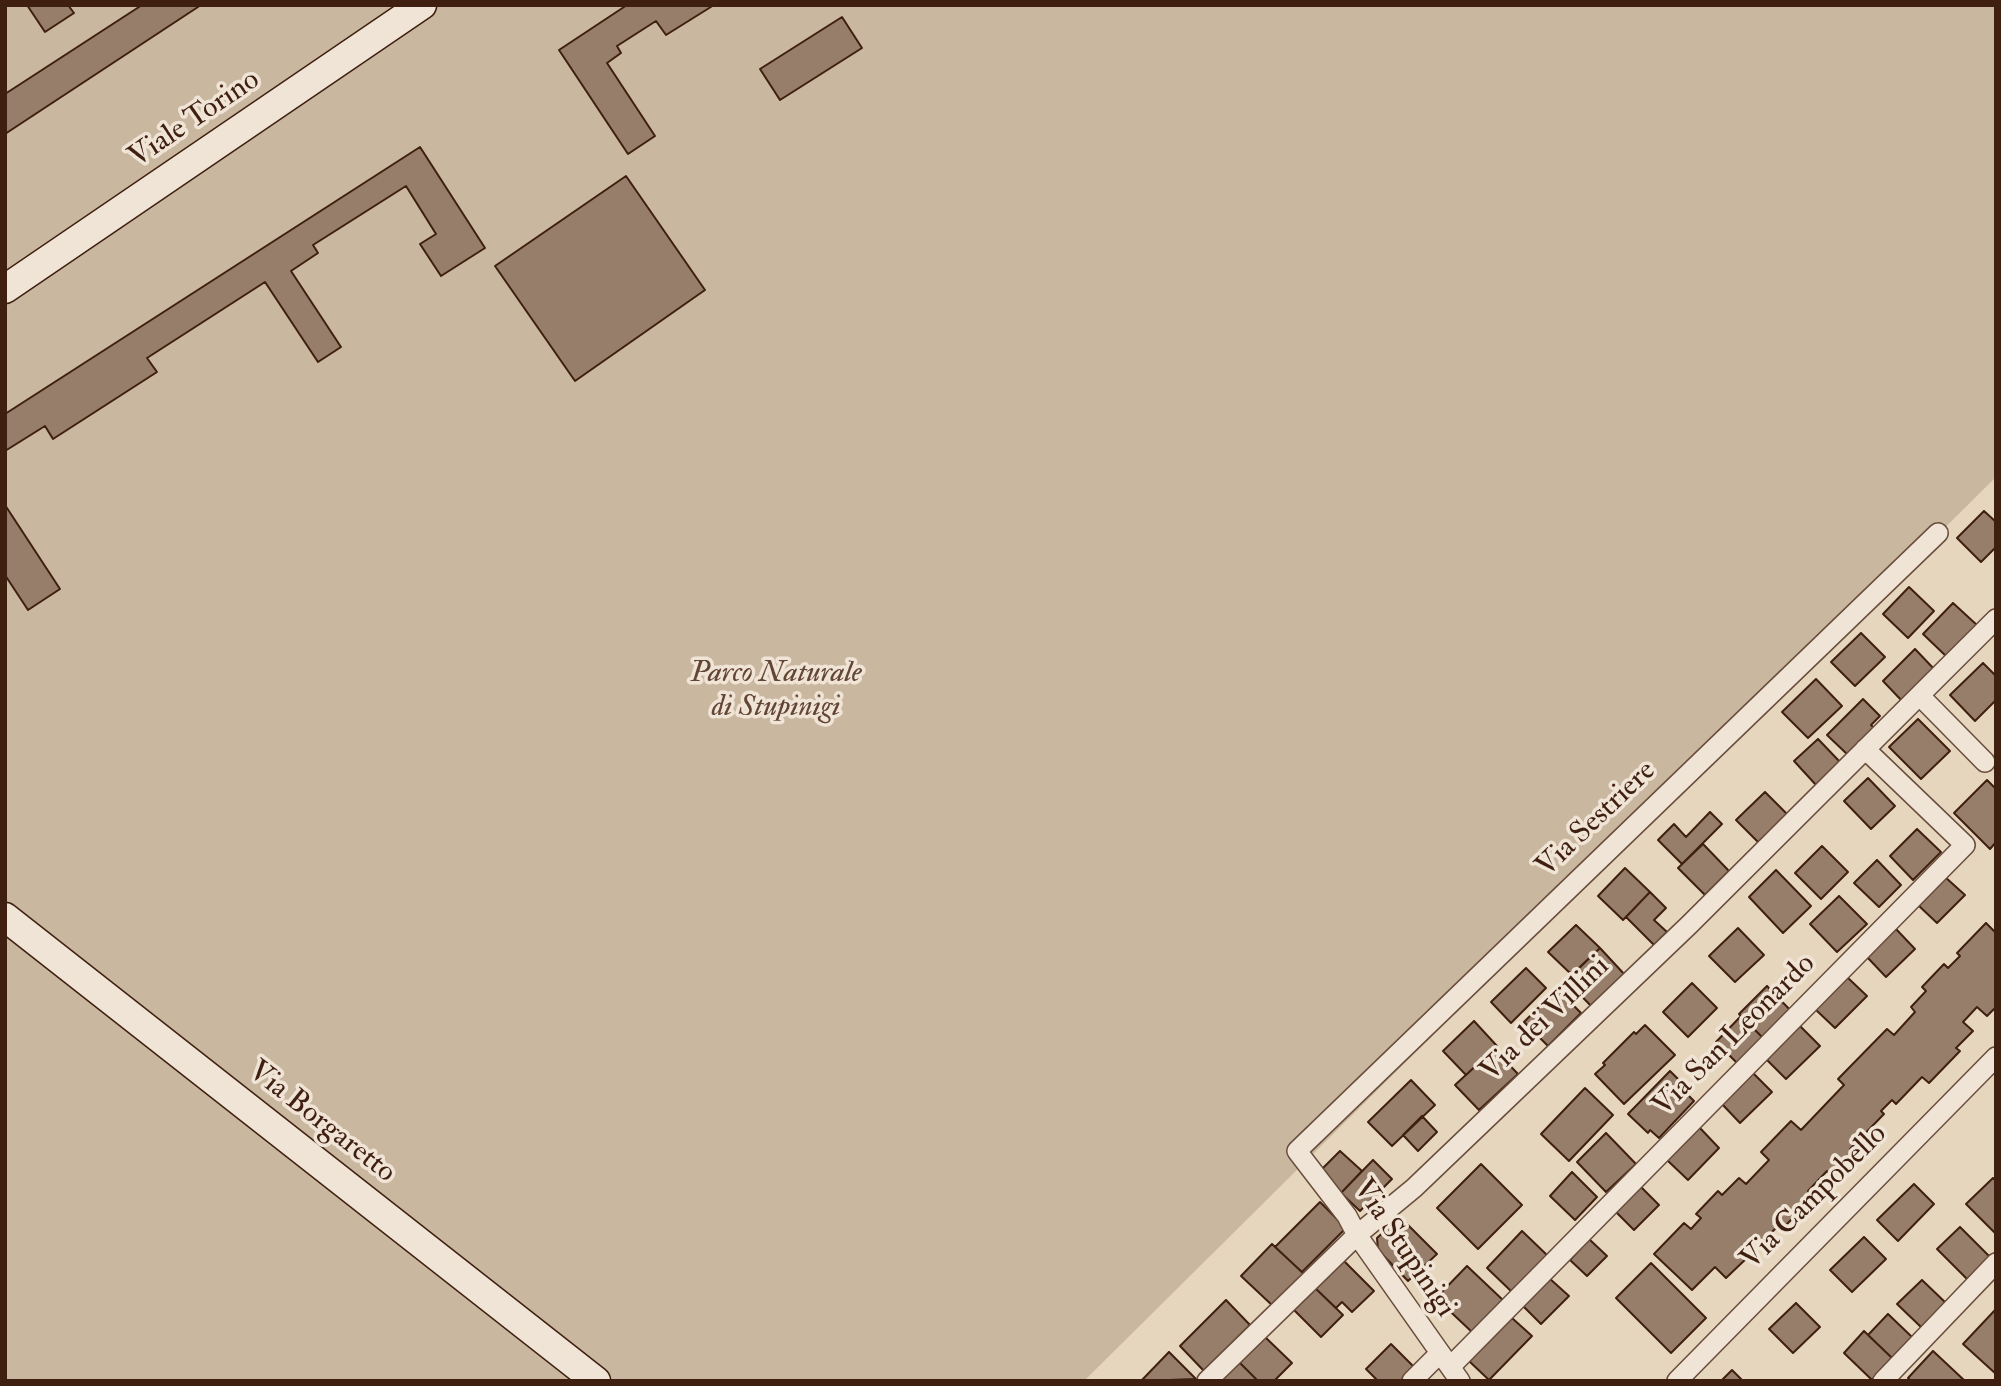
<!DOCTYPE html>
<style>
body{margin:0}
#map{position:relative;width:2001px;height:1386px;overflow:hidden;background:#e7d6be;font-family:"IM FELL Double Pica",serif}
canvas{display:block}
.frame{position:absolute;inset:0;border:7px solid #3f1f10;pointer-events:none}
</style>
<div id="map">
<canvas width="2001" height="1386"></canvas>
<div class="frame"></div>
</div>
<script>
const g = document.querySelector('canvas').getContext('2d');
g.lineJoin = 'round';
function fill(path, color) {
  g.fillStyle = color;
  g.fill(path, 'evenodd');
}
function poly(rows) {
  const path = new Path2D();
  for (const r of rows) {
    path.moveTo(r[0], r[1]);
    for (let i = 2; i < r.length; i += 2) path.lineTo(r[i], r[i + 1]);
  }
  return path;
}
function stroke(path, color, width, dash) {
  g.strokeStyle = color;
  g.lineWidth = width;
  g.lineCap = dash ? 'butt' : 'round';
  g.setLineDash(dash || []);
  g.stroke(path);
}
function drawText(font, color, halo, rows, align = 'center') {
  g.font = font + ' "IM FELL Double Pica",serif';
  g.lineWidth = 7;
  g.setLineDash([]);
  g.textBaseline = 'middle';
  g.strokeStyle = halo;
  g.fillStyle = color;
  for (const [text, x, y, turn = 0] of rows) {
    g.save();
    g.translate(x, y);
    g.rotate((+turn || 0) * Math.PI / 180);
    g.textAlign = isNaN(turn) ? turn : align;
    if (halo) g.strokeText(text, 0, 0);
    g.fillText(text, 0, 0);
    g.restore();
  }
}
const green = poly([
 [5,5,1996,5,1996,477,1084,1381,5,1381]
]);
const building = poly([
 [27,5,68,5,74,13,45,32,27,5],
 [142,5,201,5,5,134,5,94,142,5],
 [627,5,714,5,666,35,656,21,617,46,621,53,607,63,655,136,628,154,559,50,627,5],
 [842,17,862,48,780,100,760,69,842,17],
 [420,147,485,248,441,276,420,244,436,234,406,186,313,245,318,253,291,271,341,347,318,362,265,282,147,358,157,372,53,439,45,426,5,451,5,414,420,147],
 [626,176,705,290,575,381,495,266,626,176],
 [5,505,60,589,28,610,5,575,5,505],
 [1984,511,1996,522,1996,547,1981,562,1957,538,1984,511],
 [1909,587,1934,611,1908,638,1883,614,1909,587],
 [1953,603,1978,626,1948,658,1923,634,1953,603],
 [1861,633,1885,657,1855,686,1831,662,1861,633],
 [1915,649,1935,670,1903,702,1883,681,1915,649],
 [1983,663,1996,676,1996,700,1975,721,1950,695,1983,663],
 [1816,679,1842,706,1808,738,1782,712,1816,679],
 [1863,699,1880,716,1871,725,1875,729,1848,755,1827,735,1863,699],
 [1918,719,1950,751,1921,779,1889,747,1918,719],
 [1818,739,1840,762,1816,785,1794,761,1818,739],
 [1868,778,1895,806,1871,829,1844,801,1868,778],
 [1987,780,1996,789,1996,842,1990,849,1954,813,1987,780],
 [1765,792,1788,815,1759,843,1736,820,1765,792],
 [1710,812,1722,824,1682,864,1658,840,1674,824,1686,837,1710,812],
 [1917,829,1941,852,1913,880,1890,856,1917,829],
 [1703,844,1729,871,1705,895,1678,868,1703,844],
 [1822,846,1848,872,1821,899,1795,873,1822,846],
 [1877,860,1901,885,1879,907,1854,883,1877,860],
 [1625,868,1650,892,1623,920,1598,896,1625,868],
 [1776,870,1811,906,1783,933,1749,897,1776,870],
 [1945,877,1965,895,1937,923,1918,905,1945,877],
 [1650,892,1666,908,1654,920,1667,932,1654,945,1626,917,1650,892],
 [1839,896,1867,924,1837,952,1810,924,1839,896],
 [1986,923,1996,933,1996,1007,1987,1016,1977,1007,1963,1022,1973,1031,1956,1048,1960,1051,1929,1083,1922,1077,1896,1104,1892,1100,1881,1111,1884,1114,1850,1149,1856,1154,1833,1177,1827,1171,1808,1191,1814,1197,1780,1231,1776,1228,1761,1243,1753,1235,1740,1248,1749,1256,1726,1278,1715,1267,1692,1290,1654,1254,1684,1223,1691,1229,1701,1218,1696,1214,1718,1191,1722,1195,1739,1178,1746,1184,1769,1160,1761,1152,1791,1121,1801,1130,1844,1085,1838,1079,1887,1029,1894,1035,1915,1012,1911,1007,1926,991,1922,987,1944,964,1948,968,1960,956,1957,953,1986,923],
 [1576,925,1600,948,1572,975,1548,952,1576,925],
 [1738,928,1764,955,1735,982,1709,956,1738,928],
 [1896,929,1915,949,1886,977,1867,957,1896,929],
 [1600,948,1625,975,1592,1007,1566,980,1600,948],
 [1526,968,1546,988,1511,1023,1491,1002,1526,968],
 [1847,977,1867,996,1835,1028,1815,1009,1847,977],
 [1692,983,1717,1008,1688,1037,1663,1012,1692,983],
 [1767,986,1793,1013,1765,1040,1739,1014,1767,986],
 [1557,989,1581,1013,1548,1046,1524,1022,1557,989],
 [1741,1016,1765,1040,1740,1066,1716,1042,1741,1016],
 [1474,1021,1497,1046,1466,1075,1443,1051,1474,1021],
 [1645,1025,1675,1055,1624,1104,1595,1074,1605,1065,1603,1063,1634,1032,1636,1034,1645,1025],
 [1799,1025,1820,1046,1786,1079,1765,1058,1799,1025],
 [1494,1049,1518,1074,1479,1110,1455,1085,1494,1049],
 [1670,1071,1690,1091,1687,1094,1694,1101,1659,1138,1650,1130,1648,1133,1628,1114,1670,1071],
 [1752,1072,1772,1092,1740,1123,1721,1103,1752,1072],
 [1411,1080,1435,1105,1392,1146,1368,1122,1411,1080],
 [1585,1088,1613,1115,1569,1161,1541,1134,1585,1088],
 [1422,1116,1437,1132,1418,1151,1403,1135,1422,1116],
 [1699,1127,1719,1148,1688,1180,1667,1160,1699,1127],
 [1606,1133,1636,1164,1606,1192,1577,1162,1606,1133],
 [1340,1151,1362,1171,1341,1193,1319,1172,1340,1151],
 [1373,1160,1392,1179,1360,1211,1341,1193,1373,1160],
 [1481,1164,1522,1205,1478,1249,1437,1208,1481,1164],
 [1572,1172,1597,1197,1575,1220,1550,1196,1572,1172],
 [1993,1178,1996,1181,1995,1233,1966,1204,1993,1178],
 [1914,1184,1934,1204,1898,1241,1877,1220,1914,1184],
 [1640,1186,1659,1205,1634,1230,1615,1211,1640,1186],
 [1320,1202,1346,1228,1302,1272,1275,1247,1320,1202],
 [1400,1217,1437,1254,1408,1281,1378,1250,1377,1238,1400,1217],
 [1960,1227,1991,1258,1968,1280,1937,1249,1960,1227],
 [1522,1231,1548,1256,1513,1293,1487,1268,1522,1231],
 [1864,1237,1886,1259,1852,1292,1830,1270,1864,1237],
 [1589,1239,1607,1256,1587,1276,1570,1260,1589,1239],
 [1272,1244,1305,1275,1274,1307,1241,1276,1272,1244],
 [1341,1258,1374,1291,1352,1312,1342,1302,1336,1308,1313,1286,1341,1258],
 [1651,1263,1706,1318,1671,1353,1616,1298,1651,1263],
 [1467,1266,1505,1302,1474,1334,1436,1298,1467,1266],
 [1549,1278,1569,1296,1541,1324,1522,1305,1549,1278],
 [1922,1280,1947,1304,1922,1328,1897,1304,1922,1280],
 [1313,1286,1343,1315,1321,1337,1291,1307,1313,1286],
 [1226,1300,1250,1325,1204,1371,1180,1346,1226,1300],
 [1796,1303,1820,1327,1793,1353,1769,1329,1796,1303],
 [1996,1309,1996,1374,1963,1344,1996,1309],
 [1888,1314,1912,1337,1892,1358,1868,1335,1888,1314],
 [1512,1318,1532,1336,1489,1380,1469,1361,1512,1318],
 [1864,1331,1892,1358,1872,1380,1844,1353,1864,1331],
 [1264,1336,1292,1363,1274,1381,1258,1381,1238,1361,1264,1336],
 [1391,1344,1416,1369,1405,1381,1378,1381,1366,1369,1391,1344],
 [1933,1351,1965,1381,1911,1381,1908,1378,1933,1351],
 [1169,1352,1196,1379,1141,1381,1169,1352],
 [1238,1361,1258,1381,1219,1381,1238,1361],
 [1732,1370,1743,1381,1721,1381,1732,1370]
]);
const street = poly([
 [1920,696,1985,762],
 [1450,1367,1965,845,1865,749],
 [1207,1381,1357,1235,1414,1188,1689,925,1996,619],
 [1412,1381,1439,1354],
 [1460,1381,1357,1235,1347,1216,1297,1151,1938,533],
 [1677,1381,1996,1057],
 [1883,1381,1996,1263]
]);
const secondary = poly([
 [5,289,422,5],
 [5,917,596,1381]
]);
const streetNames = [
 ["Viale Torino",195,120,-34],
 ["Via Sestriere",1597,820,-44],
 ["Via dei Villini",1546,1020,-44],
 ["Via San Leonardo",1735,1036,-45],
 ["Via Borgaretto",321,1123,38],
 ["Via Campobello",1815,1198,-45],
 ["Via Stupinigi",1403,1249,56]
];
const parkNames = [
 ["Parco Naturale",776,675],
 ["di Stupinigi",776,709]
];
fill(green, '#cab7a0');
fill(building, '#967e6a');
stroke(building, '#3f1f10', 2);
stroke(street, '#694d3c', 22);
stroke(secondary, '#3f1f10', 31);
stroke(street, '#efe4d5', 19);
stroke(secondary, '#efe4d5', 28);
drawText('30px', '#3f1f10', '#efe4d5', streetNames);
drawText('italic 30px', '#624534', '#efe4d5', parkNames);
</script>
